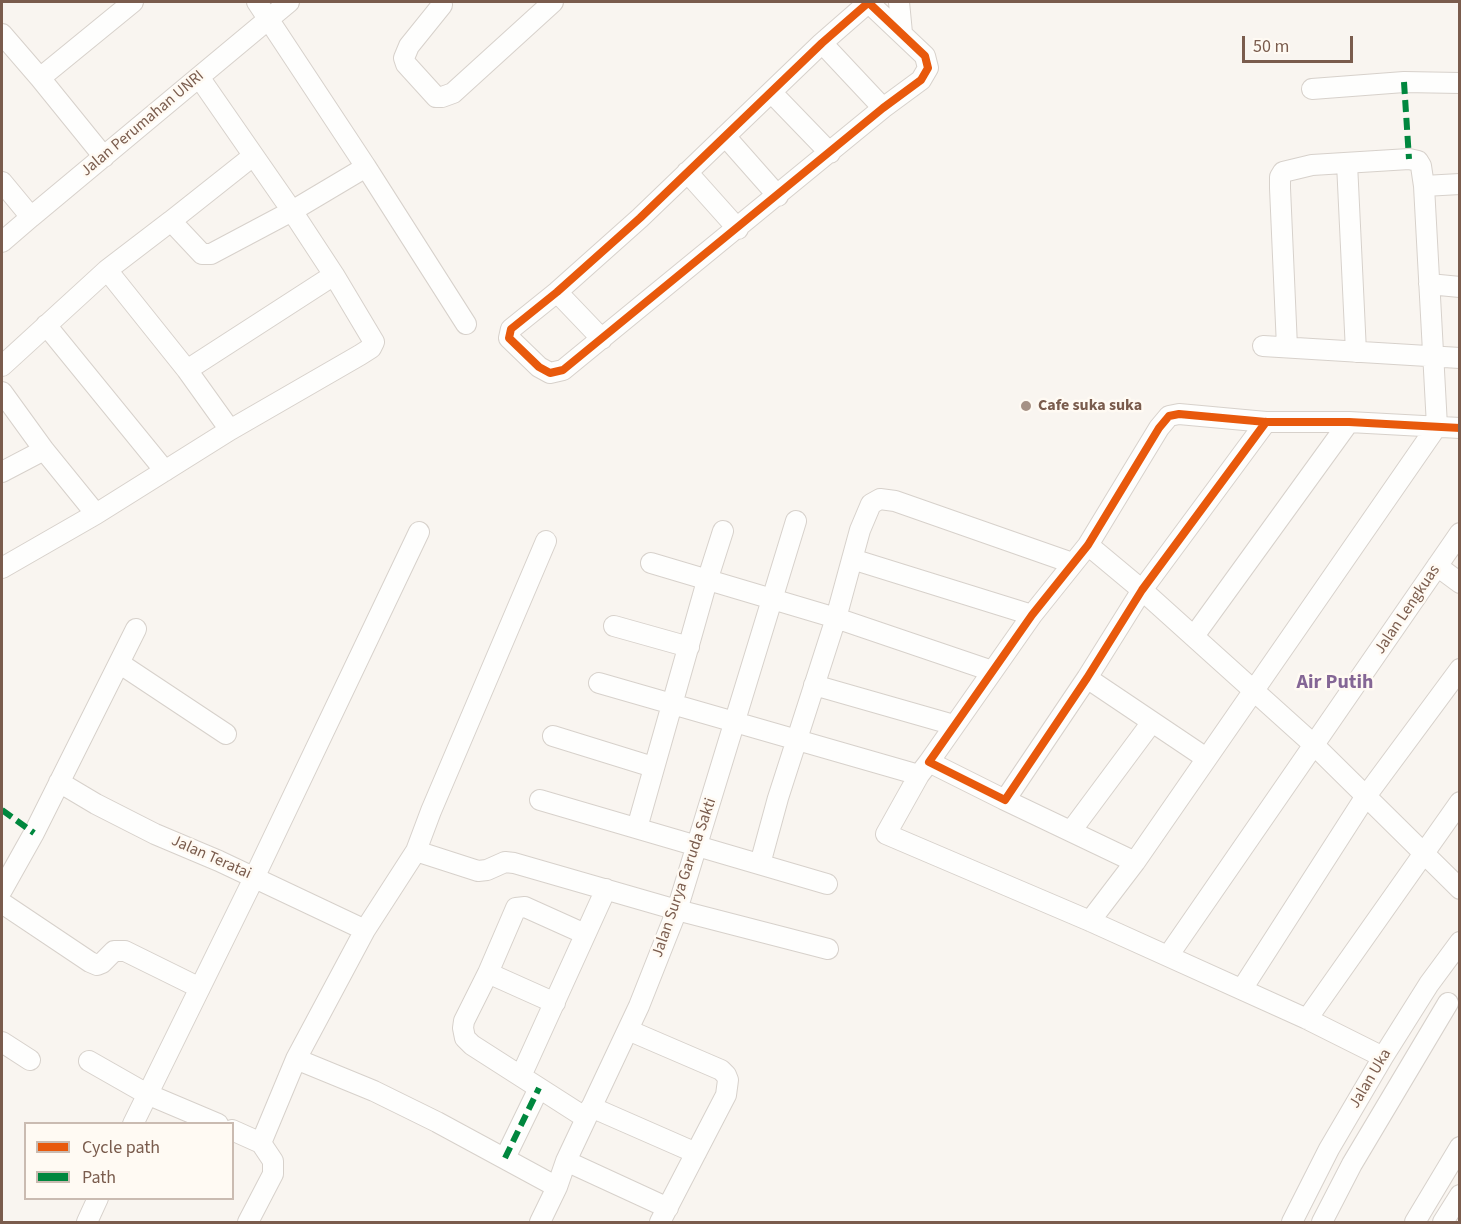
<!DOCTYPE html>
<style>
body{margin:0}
#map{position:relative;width:1461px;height:1224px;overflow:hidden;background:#f9f5f0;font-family:"Source Sans 3",sans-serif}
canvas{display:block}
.frame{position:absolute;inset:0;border:3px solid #7a5c4d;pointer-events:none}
.legend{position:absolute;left:24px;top:1122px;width:210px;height:78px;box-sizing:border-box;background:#fffaf3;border:2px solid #cabbb1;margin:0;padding:8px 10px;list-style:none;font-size:18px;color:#7a5c4d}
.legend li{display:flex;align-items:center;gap:12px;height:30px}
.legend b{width:30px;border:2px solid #cabbb1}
.scale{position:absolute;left:1242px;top:36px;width:111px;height:27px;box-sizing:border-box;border:3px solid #7a5c4d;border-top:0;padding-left:8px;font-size:18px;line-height:21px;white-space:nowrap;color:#7a5c4d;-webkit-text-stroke:4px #fffaf3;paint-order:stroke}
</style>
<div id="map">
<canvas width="1461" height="1224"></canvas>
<div class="frame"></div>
<ul class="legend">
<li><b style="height:8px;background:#e8590c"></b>Cycle path</li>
<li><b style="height:8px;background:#00873e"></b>Path</li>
</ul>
<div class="scale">50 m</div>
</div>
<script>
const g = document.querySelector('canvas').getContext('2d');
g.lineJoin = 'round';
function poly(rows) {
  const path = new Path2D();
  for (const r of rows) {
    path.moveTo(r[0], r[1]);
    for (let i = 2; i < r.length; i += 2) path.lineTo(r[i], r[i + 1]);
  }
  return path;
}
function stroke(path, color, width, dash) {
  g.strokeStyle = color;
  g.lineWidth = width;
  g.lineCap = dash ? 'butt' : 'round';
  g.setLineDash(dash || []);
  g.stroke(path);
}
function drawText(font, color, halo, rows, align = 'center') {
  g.font = font + ' "Source Sans 3",sans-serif';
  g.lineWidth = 5;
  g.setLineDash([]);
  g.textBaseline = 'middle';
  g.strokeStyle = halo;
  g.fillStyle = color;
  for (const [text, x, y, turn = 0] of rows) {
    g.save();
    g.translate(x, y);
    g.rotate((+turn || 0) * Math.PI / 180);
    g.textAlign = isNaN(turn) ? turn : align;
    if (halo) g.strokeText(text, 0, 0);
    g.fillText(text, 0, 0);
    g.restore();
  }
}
const minor = poly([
 [868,2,925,56,928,68,921,80,883,108,563,370,550,373,539,367,509,338,511,329,557,292,640,218,822,43,869,2],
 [899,2,902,33],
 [442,5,409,46,404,58,406,64,436,97,442,97,453,93,553,2],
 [2,34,40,78,104,157],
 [822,43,883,108],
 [40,78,133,2],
 [1312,89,1404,82,1460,83],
 [772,93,830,153],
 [725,136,778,196],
 [253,156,171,221,202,254,211,254,292,211,366,167,257,2],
 [1347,163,1356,352],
 [366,167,466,324],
 [687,172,738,229],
 [2,182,31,217,289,2],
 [171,221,107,270,187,370,230,430],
 [2,242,31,217],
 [1429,284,1460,287],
 [557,292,602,339],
 [46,325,165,471],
 [1263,346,1460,358],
 [1287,347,1280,188,1280,177,1283,172,1312,165,1409,159,1418,161,1421,166,1424,186],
 [2,366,107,270],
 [187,370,334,275],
 [2,392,44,450,96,514,2,568],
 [1266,422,1142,590,1087,678,1005,800,929,762,1032,615,1088,545,1159,428,1169,416,1179,414,1266,422,1349,422,1460,428],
 [2,472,44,450],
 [96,514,230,430,360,355,371,348,374,342,334,275,292,211,199,77],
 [1088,545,1142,590,1313,744,1460,889],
 [852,559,1032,615],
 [651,563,836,618,992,671],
 [1437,566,1460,583],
 [614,626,689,647],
 [1194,636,1349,422],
 [119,663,226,734],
 [1087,678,1206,758],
 [599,683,919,775],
 [814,685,954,725],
 [553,736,653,767],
 [929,762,919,775,886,834,1090,921,1307,1019,1383,1057],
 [59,782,96,804,155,834,219,861,365,930],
 [540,800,827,884],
 [1005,800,1135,862],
 [637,828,707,581,723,531],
 [1071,831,1152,722],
 [416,851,478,871,487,870,505,862,514,863,677,910,828,949],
 [760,864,778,798,836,618,860,530,871,504,880,499,895,501,1072,563],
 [2,890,34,833,136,629],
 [2,903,90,962,97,965,102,963,114,951,125,951,200,988],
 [1090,921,1135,862,1437,426,1424,186,1460,184],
 [585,934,525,907,516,908,488,973,464,1021,463,1028,465,1038,472,1045,586,1118],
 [1168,956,1460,533],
 [488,973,555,1003],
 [1242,989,1366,796,1460,669],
 [1307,1019,1460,802],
 [628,1030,721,1070,726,1075,728,1080,726,1095,660,1222],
 [2,1042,30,1060],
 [296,1059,374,1091,437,1122,557,1187],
 [89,1061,147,1094,218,1124],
 [521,1076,606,889],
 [591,1107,696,1153],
 [133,1124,254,878,419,532],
 [232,1130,261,1143,273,1161,273,1174,248,1222],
 [261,1143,296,1059,365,930,416,851,431,811,546,541],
 [505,1158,539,1088],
 [566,1161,668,1208],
 [87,1222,98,1198],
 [540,1222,557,1187,566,1161,639,1006,677,910,796,521],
 [1292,1222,1329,1149,1383,1057,1429,984,1460,942],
 [1322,1222,1352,1164,1448,1003],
 [1415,1222,1460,1147],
 [1443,1222,1460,1195]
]);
const quiet = poly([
 [1404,82,1409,159],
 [2,810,34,833],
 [505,1158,539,1088]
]);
const cycleway = poly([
 [868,2,925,56,928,68,921,80,883,108,563,370,550,373,539,367,509,338,511,329,557,292,640,218,822,43,869,2],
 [1266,422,1142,590,1087,678,1005,800,929,762,1032,615,1088,545,1159,428,1169,416,1179,414,1266,422,1349,422,1460,428]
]);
const markers = [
 [1026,406,6,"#a69286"]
];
const streetNames = [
 ["Jalan Perumahan UNRI",143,124,-40],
 ["Jalan Lengkuas",1408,610,-56],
 ["Jalan Teratai",211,858,24],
 ["Jalan Surya Garuda Sakti",685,878,-71],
 ["Jalan Uka",1371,1079,-59]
];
const poiNames = [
 ["Cafe suka suka",1038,406]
];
const quarterNames = [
 ["Air Putih",1335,684]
];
stroke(minor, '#d7d1cb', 22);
stroke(minor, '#fefefd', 20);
stroke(quiet, '#00873e', 6, [12, 6]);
stroke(cycleway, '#e8590c', 8);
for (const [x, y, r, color] of markers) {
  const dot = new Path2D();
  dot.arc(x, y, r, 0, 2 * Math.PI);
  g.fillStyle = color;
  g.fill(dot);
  stroke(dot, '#fffaf3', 2);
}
drawText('16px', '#7a5c4d', '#fffaf3', streetNames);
drawText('bold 16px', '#7a5c4d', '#fffaf3', poiNames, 'left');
drawText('bold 20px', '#846695', '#fffaf3', quarterNames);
</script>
